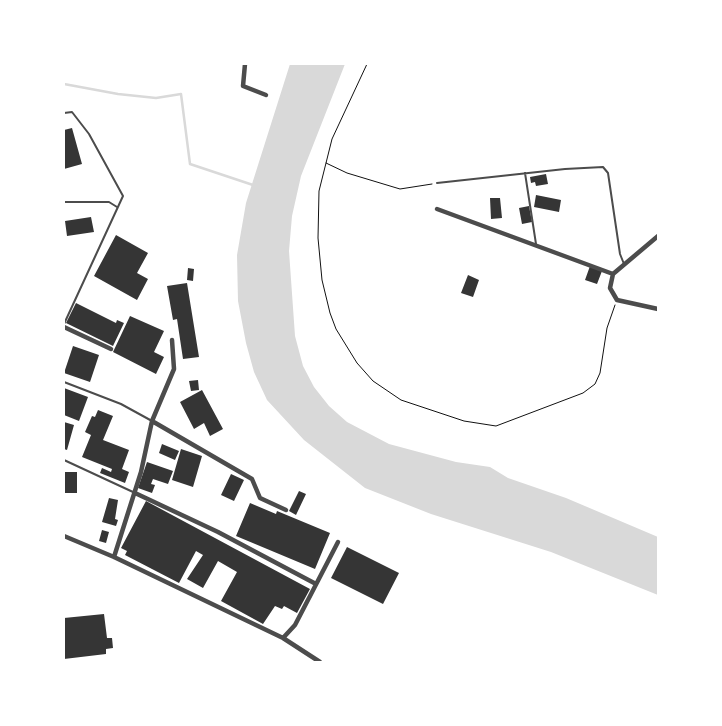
<!DOCTYPE html>
<style>
body{margin:0}
#map{position:relative;width:722px;height:726px;overflow:hidden;background:#fff;font-family:Quicksand,sans-serif}
canvas{display:block}
.frame{position:absolute;inset:0;border:65px solid #fff;pointer-events:none}
</style>
<div id="map">
<canvas width="722" height="726"></canvas>
<div class="frame"></div>
</div>
<script>
const g = document.querySelector('canvas').getContext('2d');
g.lineJoin = 'round';
function fill(path, color) {
  g.fillStyle = color;
  g.fill(path, 'evenodd');
}
function poly(rows) {
  const path = new Path2D();
  for (const r of rows) {
    path.moveTo(r[0], r[1]);
    for (let i = 2; i < r.length; i += 2) path.lineTo(r[i], r[i + 1]);
  }
  return path;
}
function stroke(path, color, width, dash) {
  g.strokeStyle = color;
  g.lineWidth = width;
  g.lineCap = dash ? 'butt' : 'round';
  g.setLineDash(dash || []);
  g.stroke(path);
}
const water = poly([
 [290,64,345,64,301,176,292,216,289,251,295,336,303,366,314,387,329,406,347,422,389,444,456,462,490,467,508,478,566,498,658,537,658,595,551,552,431,514,365,488,304,440,267,400,254,372,246,343,238,301,237,255,246,203]
]);
const stream = poly([
 [64,84,118,94,156,98,181,94,190,164,253,185]
]);
const building = poly([
 [72,128,82,164,64,169,64,130],
 [546,174,548,184,536,186,535,182,531,183,530,177],
 [536,195,561,200,559,212,534,207],
 [490,198,500,198,502,218,491,219],
 [529,206,532,222,522,224,519,208],
 [91,217,94,232,67,236,65,221],
 [116,235,148,253,137,273,148,279,137,300,94,276],
 [590,266,602,271,597,284,585,280],
 [188,268,194,269,193,281,187,280],
 [468,275,479,280,473,297,461,293],
 [187,283,199,357,183,359,177,319,173,320,167,286],
 [76,303,116,323,117,320,124,323,113,346,66,323],
 [130,316,164,331,154,352,164,357,156,374,113,352],
 [73,346,99,355,90,382,64,373],
 [198,380,199,390,191,391,189,381],
 [64,388,88,397,79,421,64,415],
 [202,390,223,429,210,436,204,423,194,429,180,402],
 [98,410,113,416,103,440,129,450,122,469,129,472,125,483,100,473,102,468,111,472,112,469,82,457,91,435,85,432,92,416,95,417],
 [64,422,74,425,67,450,64,449],
 [162,444,179,451,175,460,159,453],
 [181,449,202,456,193,487,172,480],
 [147,462,173,471,168,484,153,479,151,484,155,485,152,493,138,488],
 [64,472,77,472,77,493,64,493],
 [231,474,244,480,234,501,221,495],
 [299,491,306,494,296,515,289,511],
 [109,498,118,500,115,519,118,520,116,526,102,522],
 [146,501,310,589,297,613,284,606,282,609,275,606,263,624,221,601,237,572,218,561,203,588,187,579,203,555,196,551,179,583,125,555,127,551,121,548],
 [250,503,276,514,277,511,330,533,315,569,236,536],
 [102,530,109,532,106,543,99,541],
 [347,547,399,573,383,604,331,578],
 [104,614,107,638,112,638,113,648,106,649,106,654,64,659,64,618]
]);
const path = poly([
 [367,64,332,139,326,163,347,173,400,189,432,184],
 [326,163,319,191,318,238,322,280,330,313,336,329,357,363,373,381,401,400,464,421,496,426,583,393,595,384,600,373,607,328,615,305]
]);
const service = poly([
 [64,113,72,112,89,134,123,196,64,324],
 [525,173,536,244],
 [437,183,565,169,603,167,608,173,620,254,624,264],
 [64,202,109,202,117,207],
 [64,382,121,404,152,421],
 [64,460,133,492]
]);
const minor = poly([
 [245,64,243,86,266,95],
 [437,209,613,274],
 [658,236,613,274,610,288,617,300,658,309],
 [64,327,111,349],
 [152,421,252,479,260,498,286,510],
 [135,493,218,532,316,584],
 [64,536,114,557,283,638,295,625,338,542],
 [114,557,141,472,152,421,174,369,172,340],
 [283,638,320,662]
]);
fill(water, '#d9d9d9');
stroke(stream, '#d9d9d9', 2.5);
fill(building, '#353535');
stroke(path, '#111', 1);
stroke(service, '#4c4c4c', 2);
stroke(minor, '#4c4c4c', 4.5);
</script>
